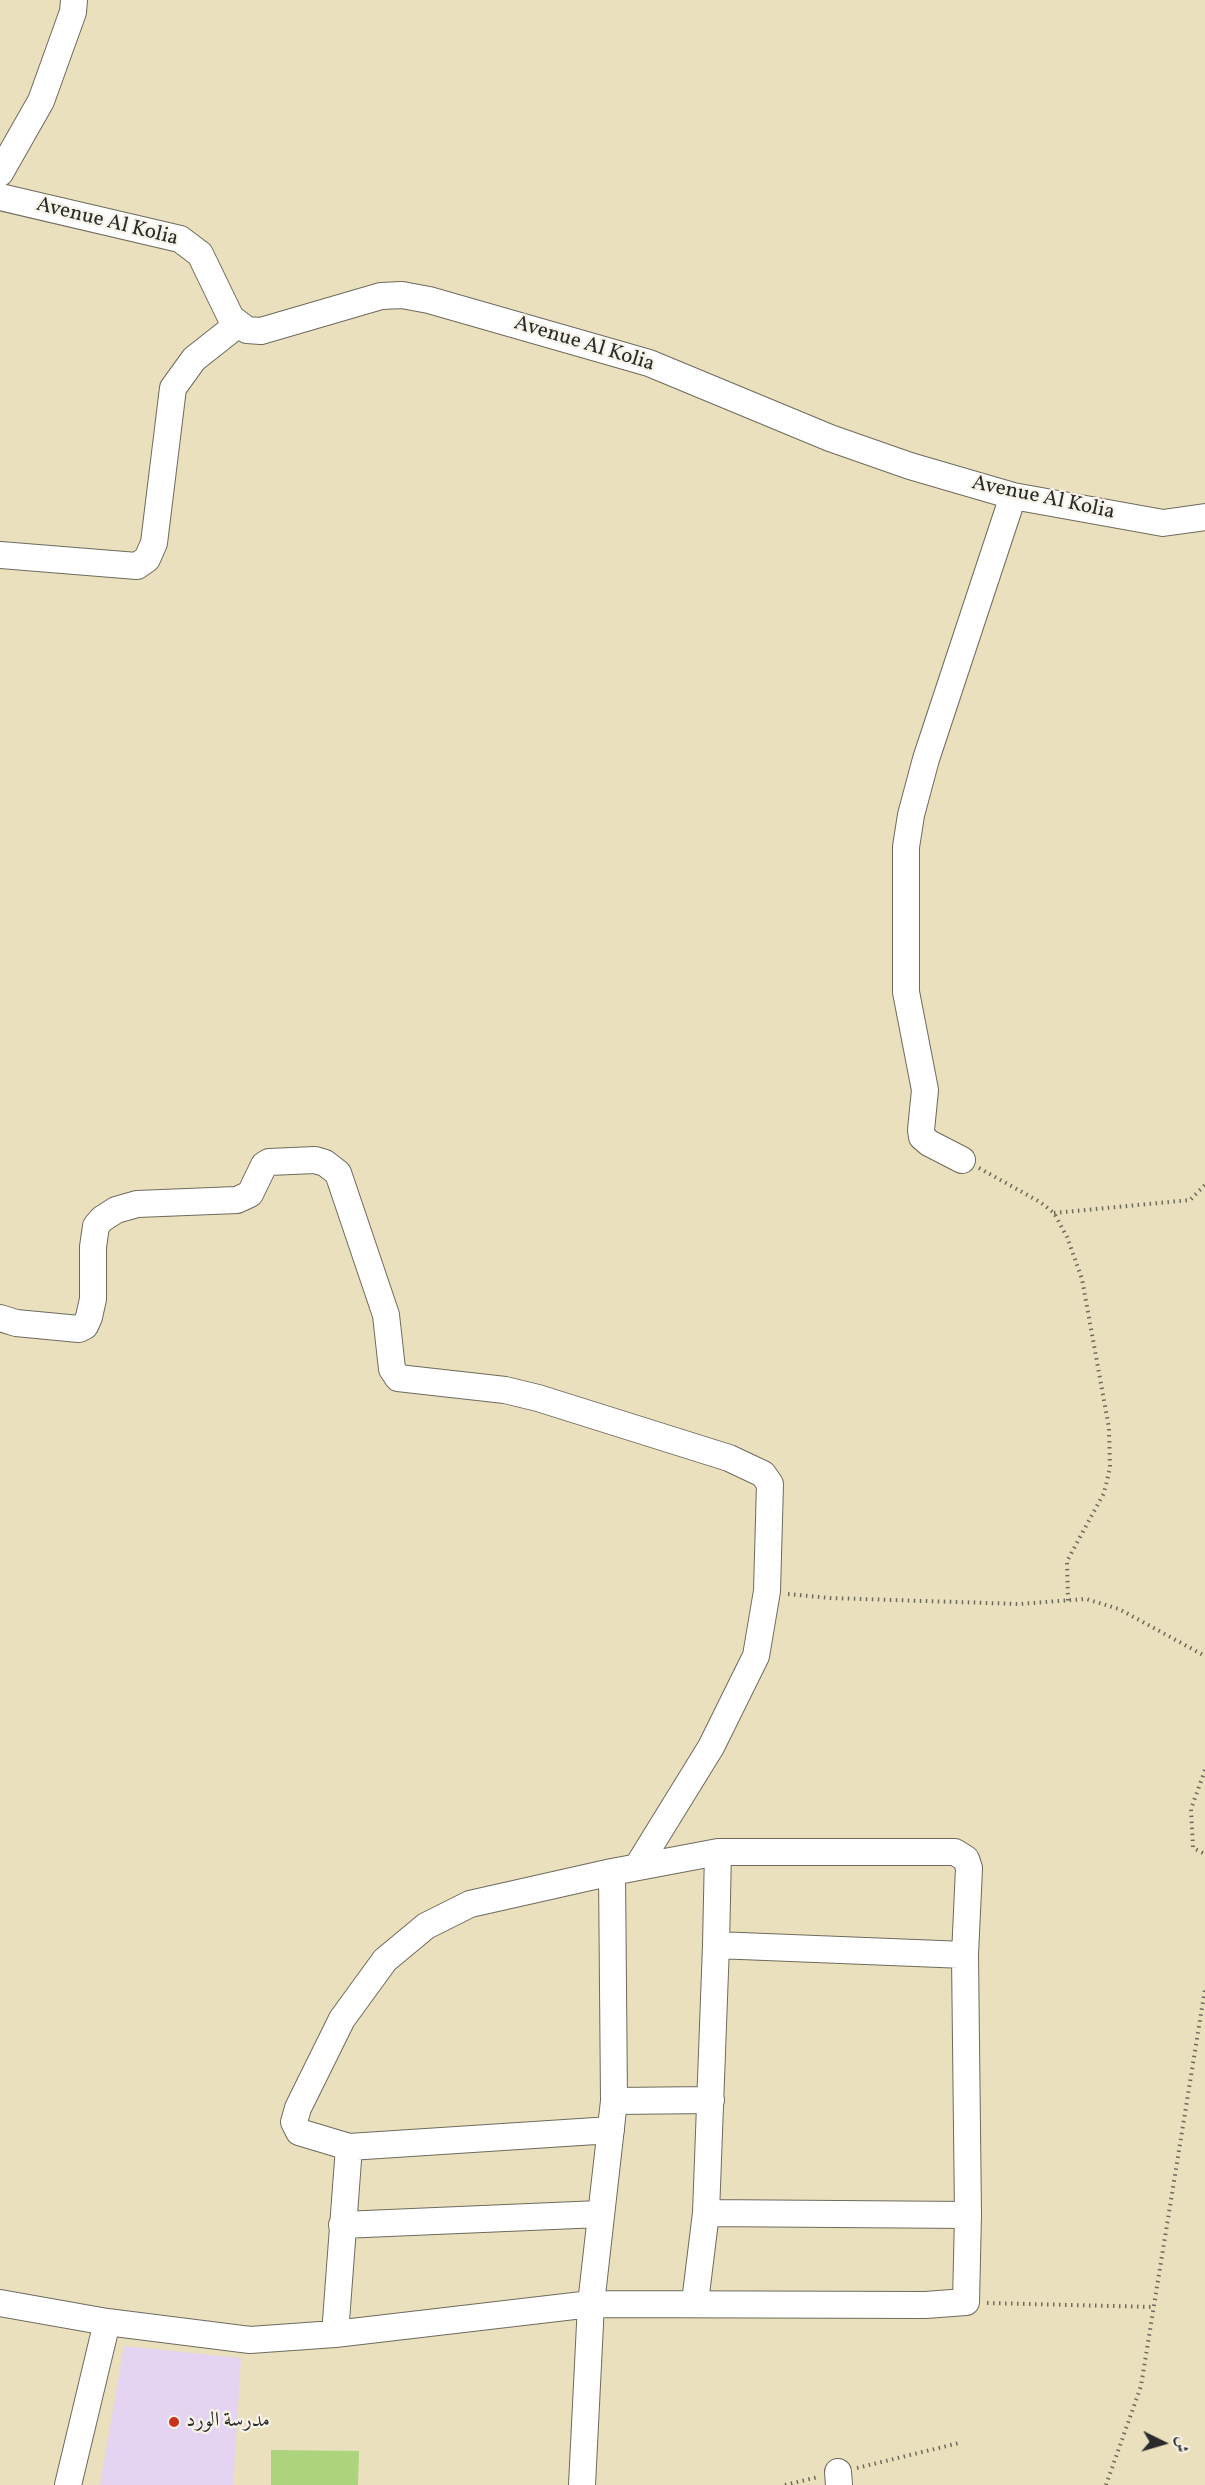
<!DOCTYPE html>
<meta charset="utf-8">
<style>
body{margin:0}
#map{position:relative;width:1205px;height:2485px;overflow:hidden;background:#eae0bd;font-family:Vollkorn,Amiri,serif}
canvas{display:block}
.north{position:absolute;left:1133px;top:2413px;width:60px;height:60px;-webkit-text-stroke:4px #f7f3e8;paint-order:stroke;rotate:95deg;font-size:16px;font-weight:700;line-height:24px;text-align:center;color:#2b2b2b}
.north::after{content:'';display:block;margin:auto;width:21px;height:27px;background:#2b2b2b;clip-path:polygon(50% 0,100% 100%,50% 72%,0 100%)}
</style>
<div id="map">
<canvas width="1205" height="2485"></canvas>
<div class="north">ش</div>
</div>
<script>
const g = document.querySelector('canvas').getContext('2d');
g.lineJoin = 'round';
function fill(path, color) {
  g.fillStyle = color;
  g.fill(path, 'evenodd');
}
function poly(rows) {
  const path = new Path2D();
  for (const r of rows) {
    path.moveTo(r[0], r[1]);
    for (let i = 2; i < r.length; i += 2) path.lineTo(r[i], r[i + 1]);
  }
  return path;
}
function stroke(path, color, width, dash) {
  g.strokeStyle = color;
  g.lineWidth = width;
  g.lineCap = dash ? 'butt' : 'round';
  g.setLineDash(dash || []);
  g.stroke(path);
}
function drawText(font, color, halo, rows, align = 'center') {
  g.font = font + ' Vollkorn,Amiri,serif';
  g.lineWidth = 4.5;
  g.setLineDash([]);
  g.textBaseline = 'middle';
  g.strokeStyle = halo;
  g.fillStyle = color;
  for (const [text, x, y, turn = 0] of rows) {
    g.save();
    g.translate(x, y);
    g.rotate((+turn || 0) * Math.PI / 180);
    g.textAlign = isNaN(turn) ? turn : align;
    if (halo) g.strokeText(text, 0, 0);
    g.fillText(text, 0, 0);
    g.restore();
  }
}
const built = poly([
 [124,2346,241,2358,233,2485,100,2485]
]);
const green = poly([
 [271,2450,359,2451,358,2485,271,2485]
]);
const path = poly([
 [979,1168,1040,1202,1054,1213,1067,1237,1082,1279,1109,1428,1110,1468,1104,1493,1067,1561,1068,1601],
 [1054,1213,1190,1200,1205,1185],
 [788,1594,830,1598,1019,1604,1086,1599,1119,1609,1205,1656],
 [1205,1770,1191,1809,1193,1848,1205,1854],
 [987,2303,1155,2307],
 [857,2468,959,2443],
 [785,2485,818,2477],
 [1106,2485,1141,2386,1205,1989]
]);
const minor = poly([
 [0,173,41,101,73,12,74,0],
 [0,197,180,239,200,254,231,318,247,330,261,331,381,296,402,295,429,300,649,363,830,438,910,466,1013,496,1163,523,1205,517],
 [0,555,137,566,147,559,154,543,173,388,194,359,237,325],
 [962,1160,929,1143,922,1137,921,1130,925,1090,906,992,906,847,911,815,926,759,1013,496],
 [0,1318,16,1323,79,1329,85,1326,89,1317,93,1299,93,1247,96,1226,102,1219,116,1210,137,1204,237,1200,250,1194,264,1165,269,1162,315,1160,325,1163,338,1173,386,1315,392,1369,398,1378,505,1390,538,1398,729,1458,763,1474,770,1484,767,1591,756,1656,711,1747,637,1867],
 [716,1945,718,1852],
 [965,1955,716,1945,706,2213,968,2215],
 [614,2101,711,2100],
 [342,2225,600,2214],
 [695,2302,706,2213],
 [0,2303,107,2322,250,2340,335,2334,591,2304,925,2305,966,2302,968,2215,965,1955,969,1868,966,1859,955,1852,718,1852,612,1872,470,1904,426,1926,385,1960,342,2019,298,2108,294,2122,299,2132,349,2147,611,2130],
 [335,2334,349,2147],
 [838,2472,839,2485],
 [68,2485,107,2322],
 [582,2485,591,2304,614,2101,612,1872]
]);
const markers = [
 [174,2422,6,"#c8321e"]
];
const streetNames = [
 ["Avenue Al Kolia",107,223,14],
 ["Avenue Al Kolia",584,345,17],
 ["Avenue Al Kolia",1043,499,12]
];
const poiNames = [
 ["مدرسة الورد",186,2422]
];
fill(built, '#e4d3f1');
fill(green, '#add37d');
stroke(minor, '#6e6a5e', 28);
stroke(path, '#6e6a5e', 4, [1.5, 4.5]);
stroke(minor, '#fff', 26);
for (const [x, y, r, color] of markers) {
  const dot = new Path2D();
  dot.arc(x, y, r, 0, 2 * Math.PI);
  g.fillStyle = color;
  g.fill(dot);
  stroke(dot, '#f7f3e8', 2);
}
drawText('21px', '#2b2b2b', '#f7f3e8', streetNames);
drawText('21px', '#2b2b2b', '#f7f3e8', poiNames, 'left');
</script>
